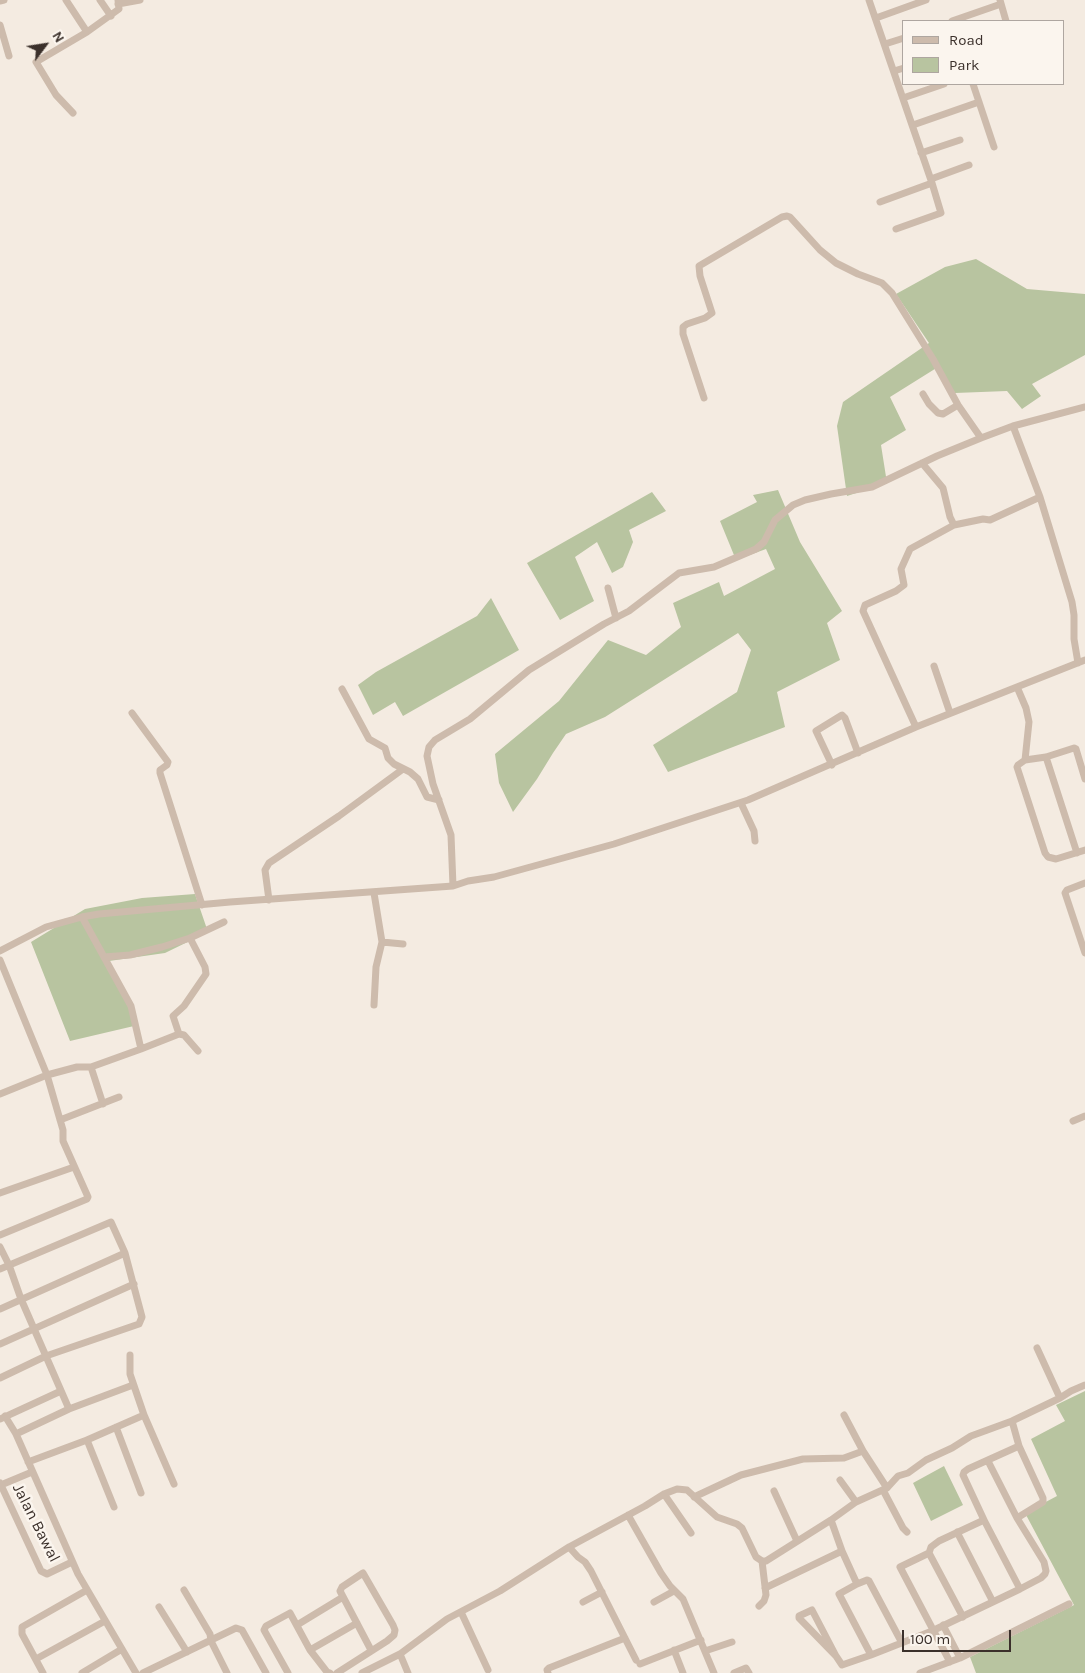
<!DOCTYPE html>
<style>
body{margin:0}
#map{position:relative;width:1085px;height:1673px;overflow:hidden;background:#f4ebe1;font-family:Karla,sans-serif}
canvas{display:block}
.legend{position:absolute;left:902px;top:20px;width:162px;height:65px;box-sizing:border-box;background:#fbf5ee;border:1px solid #aea6a0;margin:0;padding:6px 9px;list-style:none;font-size:15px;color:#3b302b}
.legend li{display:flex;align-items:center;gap:10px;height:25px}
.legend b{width:25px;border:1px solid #aea6a0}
.north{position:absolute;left:20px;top:20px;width:50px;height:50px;-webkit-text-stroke:4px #fbf5ee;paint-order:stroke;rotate:59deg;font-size:14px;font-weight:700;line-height:20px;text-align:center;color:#3b302b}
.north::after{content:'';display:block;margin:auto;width:18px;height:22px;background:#3b302b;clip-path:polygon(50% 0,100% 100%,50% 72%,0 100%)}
.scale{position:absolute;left:902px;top:1630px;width:109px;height:22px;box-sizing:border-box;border:2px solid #3b302b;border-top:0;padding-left:6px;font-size:15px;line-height:18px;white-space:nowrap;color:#3b302b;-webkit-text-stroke:4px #fbf5ee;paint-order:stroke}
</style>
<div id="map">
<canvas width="1085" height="1673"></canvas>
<ul class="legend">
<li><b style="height:6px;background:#cdbbac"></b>Road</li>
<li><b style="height:14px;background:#b8c4a0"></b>Park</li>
</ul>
<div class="north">N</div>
<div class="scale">100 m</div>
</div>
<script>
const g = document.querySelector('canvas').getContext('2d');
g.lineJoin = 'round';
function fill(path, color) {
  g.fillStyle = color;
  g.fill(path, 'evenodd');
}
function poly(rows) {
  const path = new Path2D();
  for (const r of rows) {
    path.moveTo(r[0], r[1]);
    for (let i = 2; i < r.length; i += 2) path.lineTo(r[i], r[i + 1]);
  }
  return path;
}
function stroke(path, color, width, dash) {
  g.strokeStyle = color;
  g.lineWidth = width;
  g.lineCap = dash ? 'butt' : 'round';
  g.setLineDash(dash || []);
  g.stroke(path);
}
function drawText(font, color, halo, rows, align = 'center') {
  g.font = font + ' Karla,sans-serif';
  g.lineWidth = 5;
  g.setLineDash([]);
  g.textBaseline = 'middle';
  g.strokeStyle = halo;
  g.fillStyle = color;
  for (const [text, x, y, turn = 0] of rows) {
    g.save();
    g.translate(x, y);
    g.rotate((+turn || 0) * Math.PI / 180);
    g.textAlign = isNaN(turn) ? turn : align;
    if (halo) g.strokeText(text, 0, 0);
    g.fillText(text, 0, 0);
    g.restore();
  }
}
const green = poly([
 [976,259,1027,289,1085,294,1085,355,1032,384,1041,396,1022,409,1007,391,955,393,938,367,890,397,906,430,881,445,887,483,847,496,837,426,843,402,929,343,896,294,945,267],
 [778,490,800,542,842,611,827,623,840,660,777,692,785,727,668,772,653,745,737,692,751,650,738,633,605,717,566,734,553,753,537,779,513,812,499,783,495,754,559,701,608,640,646,655,681,627,673,603,719,582,724,596,775,569,766,549,736,560,720,521,757,502,753,495],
 [652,492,666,511,629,530,633,542,623,567,612,573,597,542,575,557,594,601,560,620,527,563],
 [491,598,519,650,403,716,395,702,373,715,358,685,376,672,477,616],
 [195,894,208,932,165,953,109,961,126,997,134,1026,70,1041,31,942,85,909,142,898],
 [1085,1391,1085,1673,976,1673,970,1657,1074,1605,1025,1513,1057,1496,1031,1439,1065,1421,1056,1405],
 [944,1466,963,1505,931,1521,913,1483]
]);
const minor = poly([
 [66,0,87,32,119,9,118,0],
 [100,0,111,16],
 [869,0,932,183,880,202],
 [1000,0,1006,21],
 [0,1,4,0],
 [118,4,140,0],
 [876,18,926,0],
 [952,21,1001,4],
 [0,25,9,56],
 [885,44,904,38],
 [894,71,904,68],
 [973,84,994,147],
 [903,98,944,84],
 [73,113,56,95,36,62,87,32],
 [913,125,979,102],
 [921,153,960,140],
 [931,179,969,165],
 [896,229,941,213,932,183],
 [923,394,929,404,938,413,943,414,958,405],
 [1013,426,1085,407],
 [981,438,1013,426,1040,497,1072,602,1074,615,1074,639,1078,663],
 [922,463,943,488,950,517,954,525,983,519,990,520,1040,497],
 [608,588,616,618],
 [934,666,950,713],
 [1017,687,1026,708,1029,722,1025,760,1018,765,1017,767,1045,853,1048,857,1056,859,1085,850],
 [342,689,369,739,385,748,388,758,394,764,410,772,418,779,427,797,439,800],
 [132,713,168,762,167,765,160,770,160,773,202,905],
 [916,727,863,611,865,605,896,591,904,585,901,569,910,549,954,525],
 [1046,757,1077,853],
 [1025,760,1046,757,1074,748,1076,749,1085,779],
 [832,765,816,731,842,715,845,718,858,753],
 [741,803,754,831,755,841],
 [1085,883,1067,890,1065,893,1085,953],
 [453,886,451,835,433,784,427,756,429,747,435,740,470,719,529,670,604,624,629,611,679,573,714,567,756,549,764,542,775,520,793,505,805,500,831,494,872,487,937,456,981,438,958,405,933,359,892,293,882,283,858,274,836,263,820,250,790,217,787,216,782,217,699,266,700,276,712,313,705,318,687,324,683,327,683,334,704,398],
 [374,893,382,942,376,967,374,1005],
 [269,900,265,870,269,863,339,816,403,769],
 [190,938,224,922],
 [382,942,403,944],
 [0,951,46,927,82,917,99,914,230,902,453,886,468,881,494,877,614,844,748,800,916,727,1085,660],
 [104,957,130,955,162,947,190,938,205,967,206,974,184,1006,173,1016,179,1034],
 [0,960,47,1075,63,1130,63,1141,88,1197,87,1199,0,1235],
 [141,1049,179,1034,184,1035,198,1051],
 [91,1067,103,1104],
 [0,1094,47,1075,77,1067,91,1067,141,1049,131,1006,82,917],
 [60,1120,119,1097],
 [1073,1121,1085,1116],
 [0,1193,74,1167],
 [0,1247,9,1265,21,1299,69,1409],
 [0,1269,111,1222,125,1253,142,1317,139,1324,46,1356,0,1378],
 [0,1309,125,1253],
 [0,1344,134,1284],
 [1037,1348,1060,1398],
 [144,1415,174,1484],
 [844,1415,863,1451,887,1488],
 [5,1416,16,1434,78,1574,136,1673],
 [0,1419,61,1391],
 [1012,1421,1019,1446,968,1469,964,1472,963,1475,984,1520,1020,1589],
 [116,1427,141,1493],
 [16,1434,69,1409,133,1385],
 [28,1462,87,1440],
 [840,1480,856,1502],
 [0,1483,41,1571,47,1574,72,1562],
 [1,1485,32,1472],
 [883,1490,903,1528,907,1532],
 [774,1491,797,1541],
 [664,1494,691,1533],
 [694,1497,741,1475,803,1459,844,1458,863,1451],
 [114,1507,87,1440,144,1415,130,1374,130,1355],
 [628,1515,661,1573,670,1586,683,1599,714,1673],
 [1017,1518,1043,1502,1043,1498,1019,1446],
 [831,1520,842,1551,857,1584],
 [957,1532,993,1602],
 [569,1547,578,1557,585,1562,591,1571,636,1660],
 [929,1553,900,1567,950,1662],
 [765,1588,842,1551],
 [184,1590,210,1634,211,1641,227,1673],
 [583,1602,602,1592],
 [654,1602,674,1591],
 [759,1606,764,1601,766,1595,762,1561],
 [159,1607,187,1652],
 [461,1612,488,1670],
 [963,1617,929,1553,931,1547,939,1541,984,1520],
 [297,1625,343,1597],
 [943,1625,960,1658],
 [310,1650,357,1623],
 [674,1650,683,1673],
 [705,1651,732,1642],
 [400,1654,408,1673],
 [871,1655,839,1594,857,1584,867,1580,869,1581,902,1643],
 [836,1656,812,1610,799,1616,799,1618,836,1656,842,1665,871,1655,932,1631,1020,1589,1041,1578,1045,1574,1046,1571,1044,1562,1017,1518,988,1461],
 [36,1659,105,1621],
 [640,1664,701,1640],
 [43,1673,22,1634,22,1627,87,1590],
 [82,1673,122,1649],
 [143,1673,236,1628,242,1630,266,1673],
 [288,1673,264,1630,266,1626,290,1613,310,1650,327,1672,330,1673],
 [337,1673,387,1641,394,1635,395,1630,393,1625,363,1573,342,1587,340,1591,371,1650],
 [362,1673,400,1654,447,1619,500,1591,569,1547,645,1506,664,1494,677,1489,687,1490,717,1517,737,1524,742,1528,756,1557,762,1561,766,1561,831,1520,856,1502,887,1488,898,1476,908,1473,926,1460,952,1448,971,1436,1012,1421,1060,1398,1071,1391,1085,1385],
 [548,1673,547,1670,549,1668,625,1638],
 [734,1673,746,1668,749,1673],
 [920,1673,960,1658,1069,1604]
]);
const streetNames = [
 ["Jalan Bawal",36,1523,63]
];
fill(green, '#b8c4a0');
stroke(minor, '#cdbbac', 7);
drawText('16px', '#3b302b', '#fbf5ee', streetNames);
</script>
